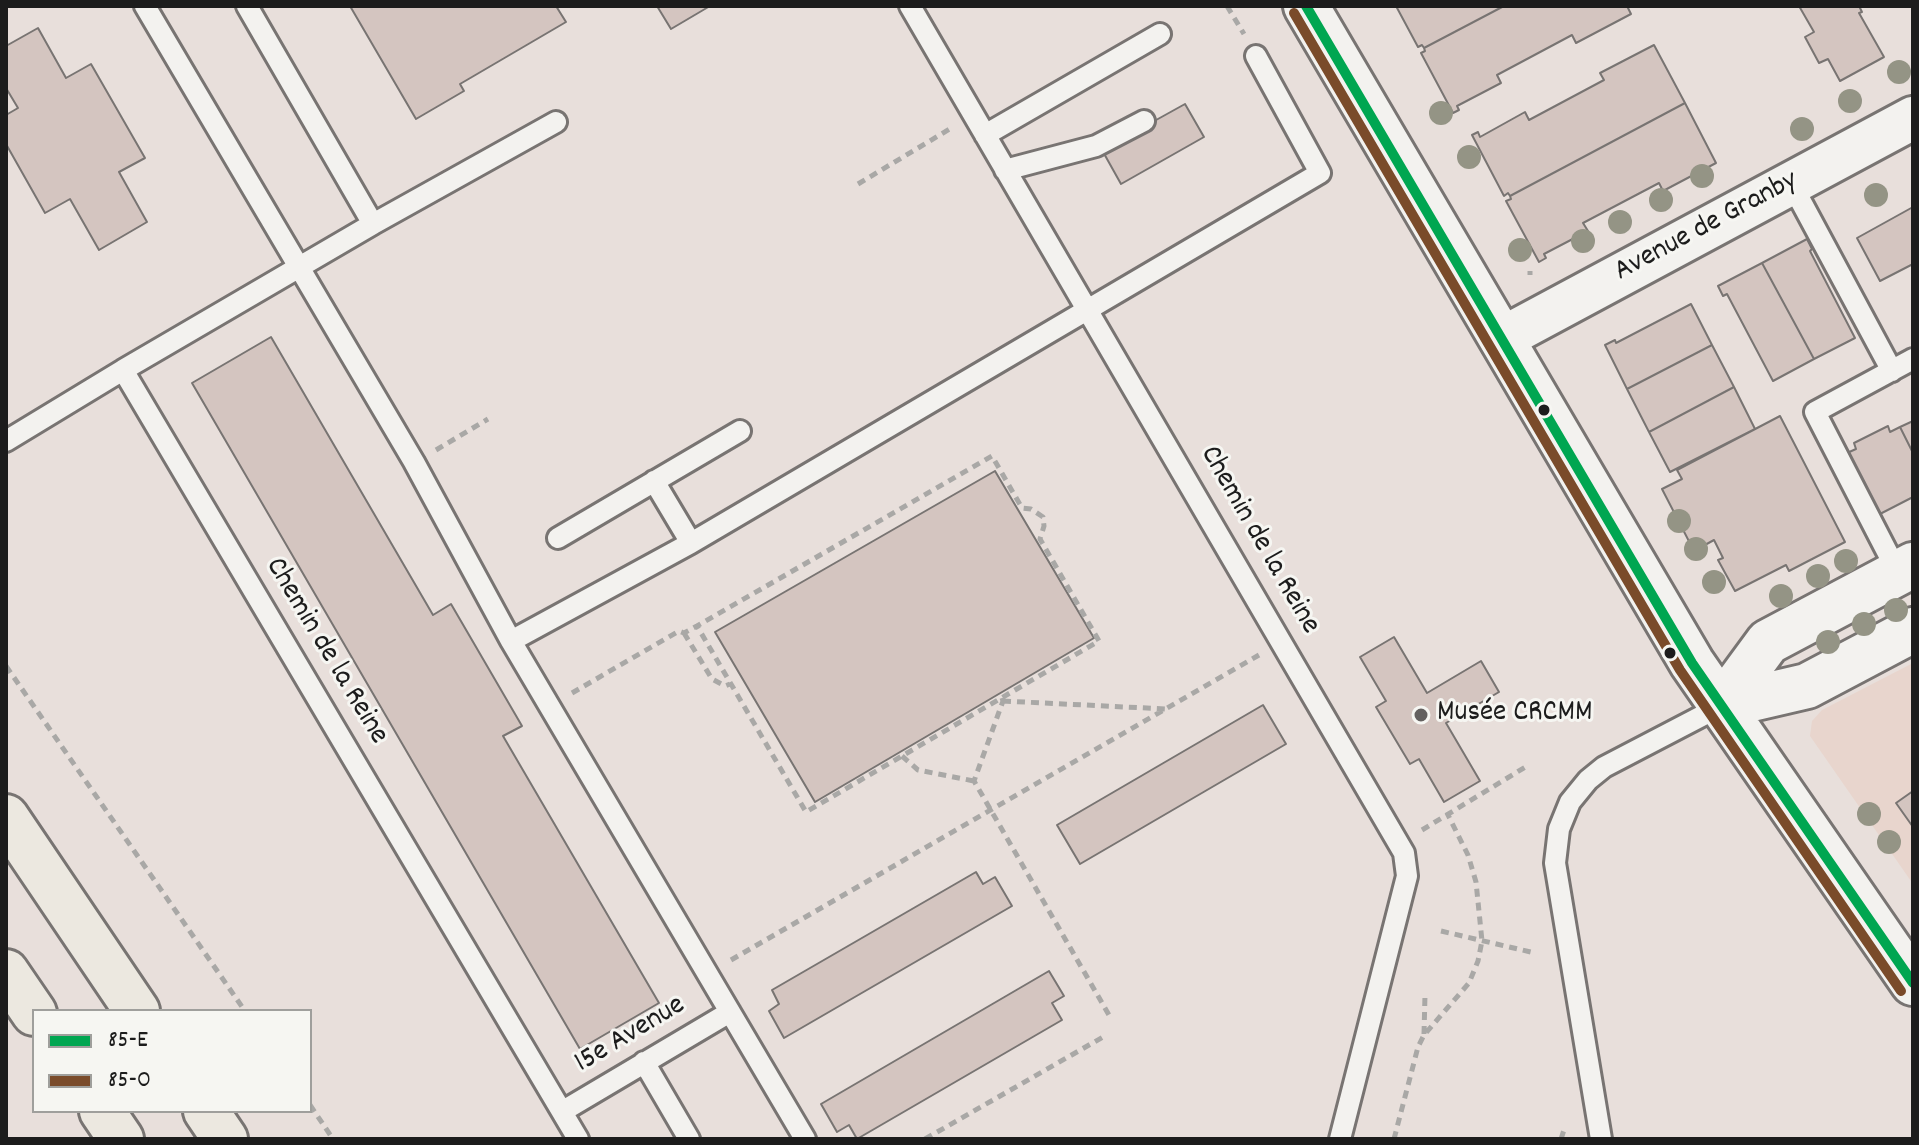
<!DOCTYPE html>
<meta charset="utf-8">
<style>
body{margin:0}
#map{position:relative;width:1919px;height:1145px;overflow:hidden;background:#e8dfdb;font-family:Dekko,sans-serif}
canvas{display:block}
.frame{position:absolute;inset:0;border:8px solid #1c1c1c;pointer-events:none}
.legend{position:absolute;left:32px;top:1009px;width:280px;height:104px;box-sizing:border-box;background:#f6f6f2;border:2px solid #9f9f9c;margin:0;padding:10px 14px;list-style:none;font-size:24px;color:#1c1c1c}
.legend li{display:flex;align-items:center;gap:16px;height:40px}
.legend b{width:40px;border:2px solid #9f9f9c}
</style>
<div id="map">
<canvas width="1919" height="1145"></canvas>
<div class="frame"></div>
<ul class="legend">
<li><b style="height:10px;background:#00a651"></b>85-E</li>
<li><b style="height:10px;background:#7a4b2a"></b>85-O</li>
</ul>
</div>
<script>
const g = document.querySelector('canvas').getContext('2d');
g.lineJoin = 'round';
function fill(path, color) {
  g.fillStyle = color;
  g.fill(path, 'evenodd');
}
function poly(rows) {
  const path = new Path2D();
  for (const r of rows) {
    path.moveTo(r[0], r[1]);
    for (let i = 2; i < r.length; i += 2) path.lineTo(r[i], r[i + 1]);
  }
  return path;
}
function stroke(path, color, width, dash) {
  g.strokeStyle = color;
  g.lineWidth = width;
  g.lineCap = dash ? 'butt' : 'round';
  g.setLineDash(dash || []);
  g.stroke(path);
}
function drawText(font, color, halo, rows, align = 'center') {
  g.font = font + ' Dekko,sans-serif';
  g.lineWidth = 6;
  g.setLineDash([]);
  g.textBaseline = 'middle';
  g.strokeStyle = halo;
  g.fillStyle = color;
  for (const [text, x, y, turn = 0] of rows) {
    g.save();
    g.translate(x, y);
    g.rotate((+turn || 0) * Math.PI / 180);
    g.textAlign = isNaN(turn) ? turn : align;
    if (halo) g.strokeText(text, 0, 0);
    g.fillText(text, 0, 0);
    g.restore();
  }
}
const built = poly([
 [1913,663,1913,884,1810,736,1812,721,1822,710]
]);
const building = poly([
 [350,6,556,6,566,22,460,84,464,91,416,119,350,6],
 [657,6,710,6,671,29,657,6],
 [1396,6,1504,6,1424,48,1422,45,1418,47,1396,6],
 [1504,6,1627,6,1631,14,1576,43,1572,35,1497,75,1501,83,1457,106,1459,110,1453,113,1421,53,1425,51,1424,48,1504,6],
 [1799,6,1859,6,1862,12,1859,13,1884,57,1840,81,1828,59,1819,63,1805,37,1814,32,1799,6],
 [38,28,66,78,91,64,145,158,119,172,147,222,99,250,70,199,45,213,6,144,6,115,18,108,6,88,6,46,38,28],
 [1654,45,1685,103,1510,196,1508,193,1504,196,1472,135,1478,132,1480,137,1525,112,1529,120,1604,80,1600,73,1654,45],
 [1685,103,1716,163,1663,191,1659,183,1583,223,1588,231,1544,254,1546,258,1539,262,1506,201,1511,199,1510,196,1685,103],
 [1185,104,1204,137,1121,184,1102,150,1185,104],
 [1913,207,1913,264,1880,281,1857,238,1913,207],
 [1807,239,1812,249,1810,251,1855,338,1814,359,1762,263,1807,239],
 [1762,263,1814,359,1773,381,1727,294,1723,296,1718,286,1762,263],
 [1691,304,1712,345,1627,389,1605,345,1615,340,1616,343,1691,304],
 [271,337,433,615,451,604,522,726,503,736,659,1003,580,1049,192,383,271,337],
 [1712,345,1734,387,1649,432,1627,389,1712,345],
 [1734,387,1755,429,1670,472,1649,432,1734,387],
 [1780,416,1845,542,1789,571,1786,565,1735,591,1718,560,1723,558,1714,540,1694,551,1662,489,1682,479,1677,470,1780,416],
 [1913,421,1913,453,1900,427,1913,421],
 [1888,426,1890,432,1900,427,1913,453,1913,497,1878,515,1847,453,1856,449,1854,443,1888,426],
 [995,471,1094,638,815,802,715,632,995,471],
 [1394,637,1427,693,1481,661,1499,692,1446,723,1480,781,1444,802,1419,759,1410,764,1376,707,1386,701,1360,657,1394,637],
 [1263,705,1286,744,1080,864,1057,825,1263,705],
 [1913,791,1913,827,1896,803,1913,791],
 [976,872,983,884,995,877,1012,906,784,1038,769,1011,779,1004,772,990,976,872],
 [1049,971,1064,996,1052,1003,1062,1020,857,1139,849,1125,837,1132,821,1104,1049,971]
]);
const path = poly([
 [1227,6,1244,34],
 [858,184,953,127],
 [1530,275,1530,271],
 [436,450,488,419],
 [684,633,712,679,725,686,730,684],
 [6,666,245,1011],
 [572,693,679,631,684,633,697,626,992,456,1022,508,1031,509,1043,517,1044,526,1040,539,1099,641,806,812,697,626],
 [1002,698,1003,701,974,781,1109,1015],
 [1003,701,1166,709],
 [902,756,918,770,974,781],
 [1422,830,1527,766],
 [1441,931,1535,953],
 [731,960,1259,655],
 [1424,1034,1425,995],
 [310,1105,333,1139],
 [925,1139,1103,1037],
 [1394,1139,1418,1047,1424,1035,1469,983,1478,961,1482,941,1476,882,1468,855,1447,813],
 [1561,1139,1564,1130]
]);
const lane = poly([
 [145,6,414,462,511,641,805,1139],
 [247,6,373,224,123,370,578,1139],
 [910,6,1404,853,1407,876,1340,1139],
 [985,135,1160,34],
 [1005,170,1096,146,1144,121],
 [1791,183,1892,371],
 [373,224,556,122],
 [6,441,123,370],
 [654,481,691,543],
 [558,538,740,431],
 [1898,573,1815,412,1913,359],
 [511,641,691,543,1320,173,1256,56],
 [644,1062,689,1139],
 [563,1111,730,1012],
 [1601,1139,1555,863,1559,829,1570,802,1588,780,1604,767,1721,706]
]);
const street = poly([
 [1501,339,1913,118]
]);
const secondary = poly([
 [1306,6,1692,663,1913,983],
 [1721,706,1768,642,1913,565],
 [1721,706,1807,686,1913,630]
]);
const highway = poly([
 [6,817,137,1011],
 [6,972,34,1013],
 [102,1111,121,1139],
 [206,1111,225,1139]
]);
const bus1 = poly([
 [1306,6,1692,663,1913,983]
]);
const bus2 = poly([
 [1294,13,1680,670,1901,991]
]);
const trees = [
 [1899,72],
 [1850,101],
 [1441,113],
 [1802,129],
 [1469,157],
 [1702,176],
 [1876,195],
 [1661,200],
 [1620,222],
 [1583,241],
 [1520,250],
 [1679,521],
 [1696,549],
 [1846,561],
 [1818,576],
 [1714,582],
 [1781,596],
 [1896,610],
 [1864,624],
 [1828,642],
 [1869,814],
 [1889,842]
];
const markers = [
 [1544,410,7,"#1c1c1c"],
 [1670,653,7,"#1c1c1c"],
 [1421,715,8,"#63605f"]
];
const streetNames = [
 ["Avenue de Granby",1707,228,-28],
 ["Chemin de la Reine",1258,541,60],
 ["Chemin de la Reine",325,652,59],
 ["15e Avenue",631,1036,-31]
];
const poiNames = [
 ["Musée CRCMM",1437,715]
];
fill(built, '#e8d5cd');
fill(building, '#d4c5c0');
stroke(building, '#787472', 2);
stroke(lane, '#787472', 26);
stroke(street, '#787472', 48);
stroke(secondary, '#787472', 50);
stroke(highway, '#787472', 50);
stroke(path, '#a9a8a6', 5, [8, 6]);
stroke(lane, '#f3f2ef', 20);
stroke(street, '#f3f2ef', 42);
stroke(secondary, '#f3f2ef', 44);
stroke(highway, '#ece8e0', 44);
stroke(bus1, '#00a651', 10);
stroke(bus2, '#7a4b2a', 10);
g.fillStyle = '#949485';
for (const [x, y] of trees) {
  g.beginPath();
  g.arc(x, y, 12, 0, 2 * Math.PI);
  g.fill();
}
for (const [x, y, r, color] of markers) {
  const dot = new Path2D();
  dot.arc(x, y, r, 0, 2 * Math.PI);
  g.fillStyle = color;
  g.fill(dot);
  stroke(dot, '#f6f6f2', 3);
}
drawText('30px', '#1c1c1c', '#f6f6f2', streetNames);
drawText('30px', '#1c1c1c', '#f6f6f2', poiNames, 'left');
</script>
